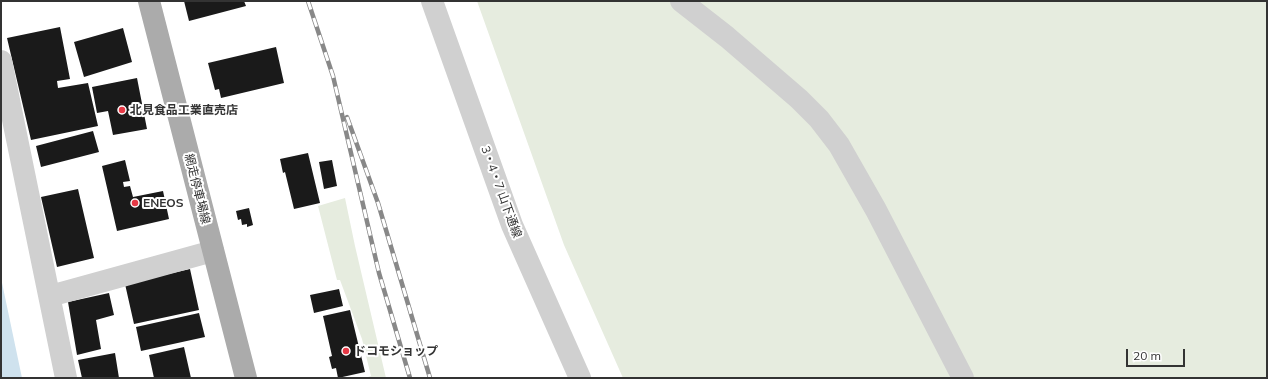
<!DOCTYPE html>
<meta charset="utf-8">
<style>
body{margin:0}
#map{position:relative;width:1268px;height:379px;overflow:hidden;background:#fff;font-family:Mulish,sans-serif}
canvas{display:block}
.frame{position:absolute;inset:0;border:2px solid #333;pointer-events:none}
.scale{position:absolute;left:1126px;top:349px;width:59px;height:18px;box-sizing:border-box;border:2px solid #333;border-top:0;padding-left:5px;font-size:12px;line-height:14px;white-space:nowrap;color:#333;-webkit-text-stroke:3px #fff;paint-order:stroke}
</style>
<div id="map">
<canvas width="1268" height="379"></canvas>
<div class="frame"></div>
<div class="scale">20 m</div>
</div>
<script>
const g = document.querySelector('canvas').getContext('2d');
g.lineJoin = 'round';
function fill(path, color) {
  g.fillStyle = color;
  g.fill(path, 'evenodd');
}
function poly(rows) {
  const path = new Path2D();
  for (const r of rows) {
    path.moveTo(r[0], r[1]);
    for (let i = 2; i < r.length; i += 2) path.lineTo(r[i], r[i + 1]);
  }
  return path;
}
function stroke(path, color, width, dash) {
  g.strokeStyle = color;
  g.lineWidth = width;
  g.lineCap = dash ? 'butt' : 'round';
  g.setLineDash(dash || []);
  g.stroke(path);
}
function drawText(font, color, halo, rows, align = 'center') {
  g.font = font + ' Mulish,"Noto Sans JP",sans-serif';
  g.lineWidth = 4;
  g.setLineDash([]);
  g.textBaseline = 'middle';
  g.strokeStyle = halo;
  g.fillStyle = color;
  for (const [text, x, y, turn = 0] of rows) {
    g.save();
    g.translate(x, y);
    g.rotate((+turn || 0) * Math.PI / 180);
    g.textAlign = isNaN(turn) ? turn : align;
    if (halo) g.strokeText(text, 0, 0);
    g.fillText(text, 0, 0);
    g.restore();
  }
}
const green = poly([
 [477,1,1267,1,1267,378,623,378,564,245],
 [345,198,355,246,386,378,365,378,371,376,362,339,340,280,337,280,318,206]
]);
const water = poly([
 [1,278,22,378,1,378]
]);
const building = poly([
 [184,1,244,1,246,6,189,21],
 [60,27,70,79,57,81,58,88,88,83,98,126,31,140,7,38],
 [123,28,132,62,84,77,74,42],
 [276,47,284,83,221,98,219,89,215,90,208,63],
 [137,78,147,129,113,135,108,111,97,113,92,87],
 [93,131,99,152,41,167,36,146],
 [308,153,320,203,294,209,285,172,283,173,280,159],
 [125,160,130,181,123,182,124,187,130,186,133,197,163,191,169,219,117,231,102,166],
 [332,160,337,186,324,189,319,162],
 [78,189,94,258,57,267,41,197],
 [249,208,253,225,247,227,247,224,242,225,241,219,238,220,236,211],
 [190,269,199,310,134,324,125,284],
 [339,289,343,306,314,313,310,295],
 [109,293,114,315,96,320,101,349,77,355,68,302],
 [350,310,365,372,338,378,336,368,332,369,329,357,332,356,323,316],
 [199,313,205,337,141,351,136,327],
 [184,347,191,378,154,378,149,355],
 [115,353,119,378,82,378,78,360]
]);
const minor = poly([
 [432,1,512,225,580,378],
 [681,1,727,37,799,99,819,119,839,145,876,210,963,378],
 [1,61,66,378],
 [50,296,213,251]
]);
const major = poly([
 [149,1,246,378]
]);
const rail = poly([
 [308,1,333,76,379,273,410,378],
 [347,117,378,203,430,378]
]);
const markers = [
 [122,110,4,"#e63946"],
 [135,203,4,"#e63946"],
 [346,351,4,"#e63946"]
];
const poiNames = [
 ["北見食品工業直売店",130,110],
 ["ENEOS",143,203],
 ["ドコモショップ",354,351]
];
const streetNames = [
 ["網走停車場線",197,189,76],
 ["3・4・7 山下通線",501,192,70]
];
fill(green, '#e6ecdf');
fill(water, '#cfe2ee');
fill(building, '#1a1a1a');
stroke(minor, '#d0d0d0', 22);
stroke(major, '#ababab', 22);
stroke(rail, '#888', 4.5);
stroke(rail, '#fff', 3, [9]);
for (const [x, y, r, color] of markers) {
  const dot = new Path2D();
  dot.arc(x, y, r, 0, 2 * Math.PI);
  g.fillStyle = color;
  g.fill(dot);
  stroke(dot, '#fff', 1.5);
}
drawText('bold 12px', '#333', '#fff', poiNames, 'left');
drawText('12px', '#333', '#fff', streetNames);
</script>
